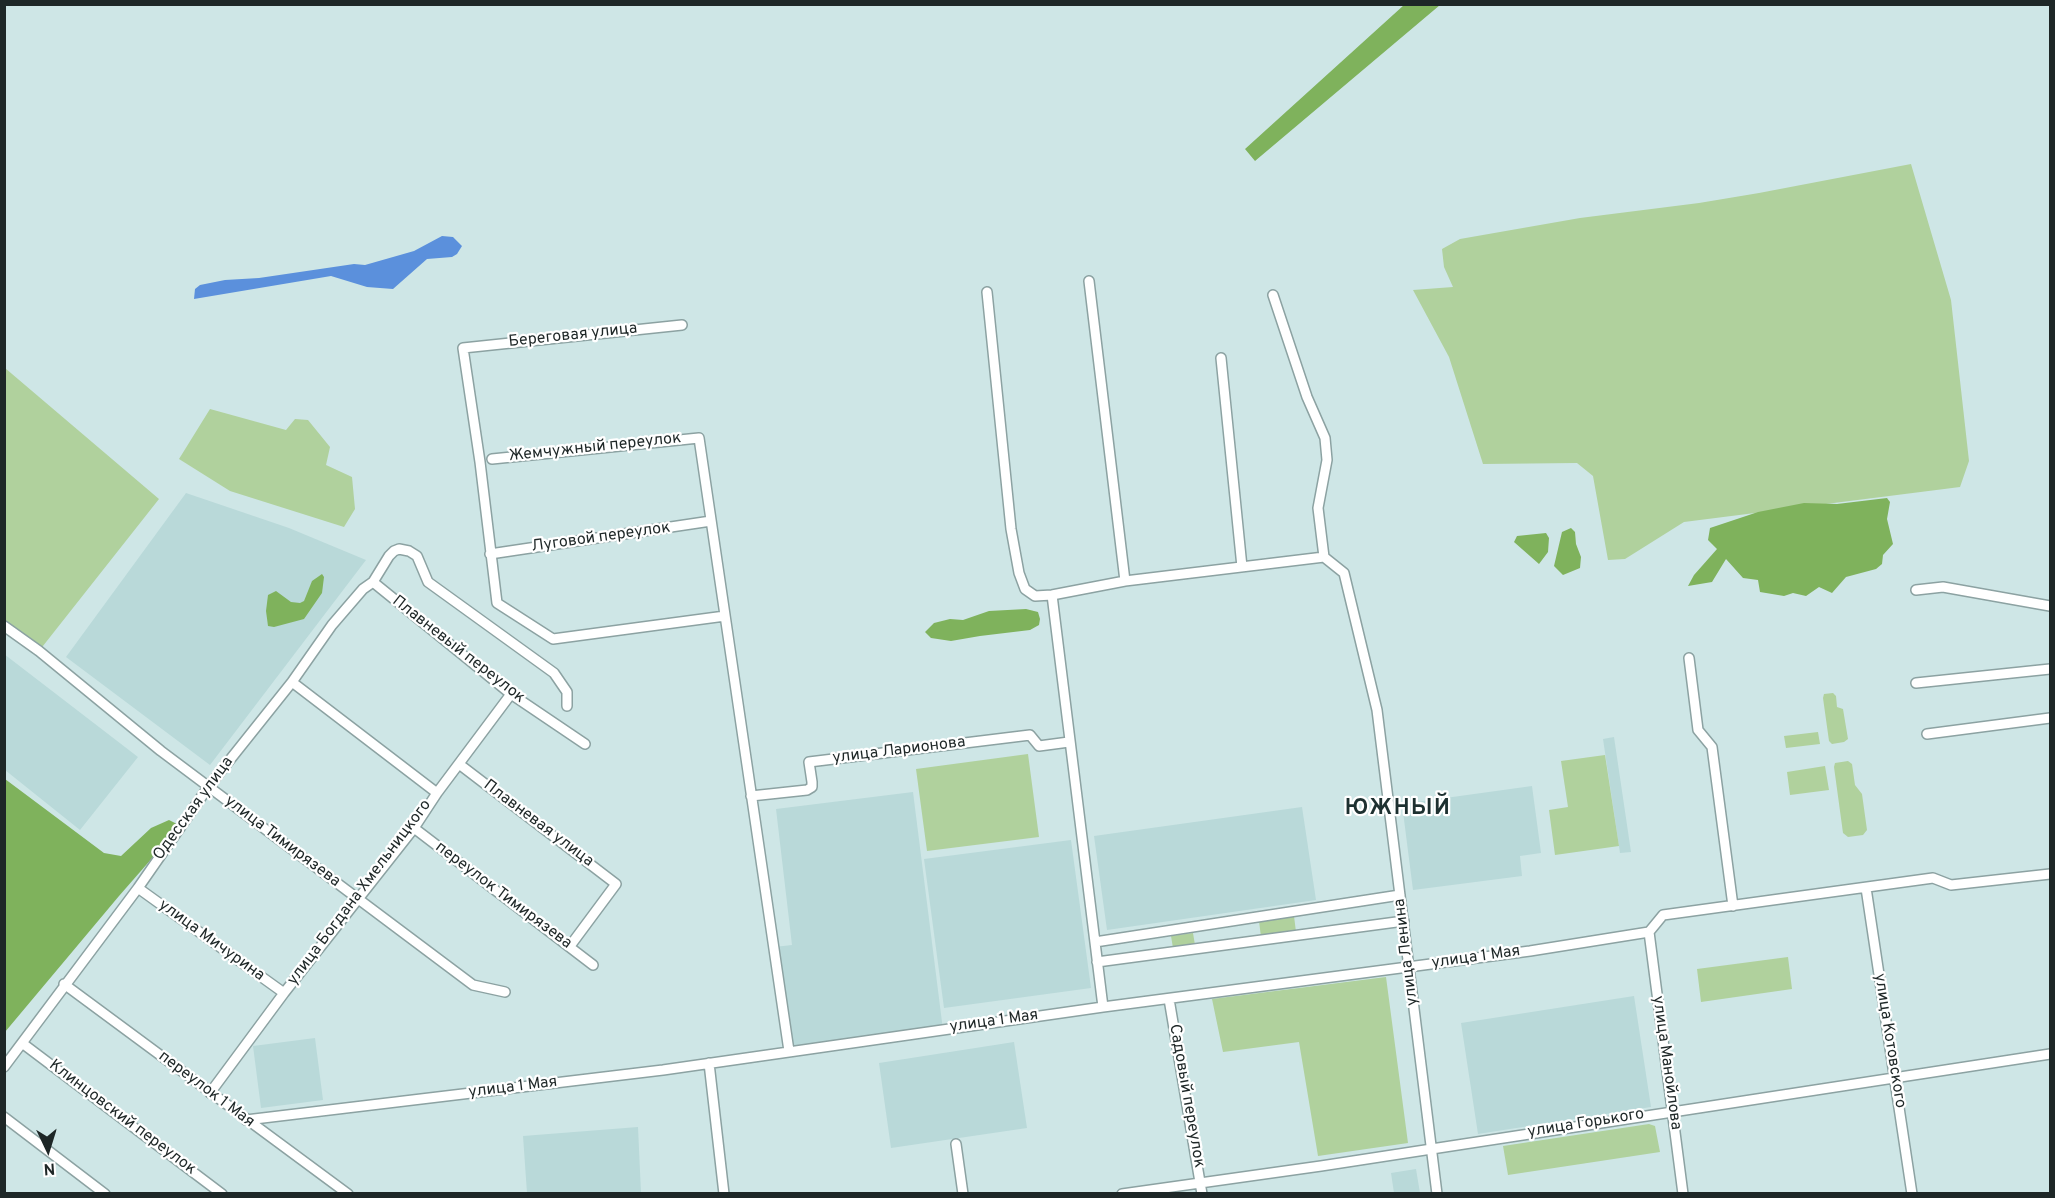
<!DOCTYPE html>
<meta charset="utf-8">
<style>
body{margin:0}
#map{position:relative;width:2055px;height:1198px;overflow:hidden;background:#cee6e6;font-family:Overpass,sans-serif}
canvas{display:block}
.frame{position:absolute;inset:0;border:6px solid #1e2727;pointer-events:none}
.north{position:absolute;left:18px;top:1120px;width:60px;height:60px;-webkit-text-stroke:4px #fff;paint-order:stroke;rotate:176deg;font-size:16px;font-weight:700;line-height:24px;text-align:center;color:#1e2727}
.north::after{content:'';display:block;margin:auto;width:21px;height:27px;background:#1e2727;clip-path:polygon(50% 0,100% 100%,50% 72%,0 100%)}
</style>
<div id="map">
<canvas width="2055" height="1198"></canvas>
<div class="frame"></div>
<div class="north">N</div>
</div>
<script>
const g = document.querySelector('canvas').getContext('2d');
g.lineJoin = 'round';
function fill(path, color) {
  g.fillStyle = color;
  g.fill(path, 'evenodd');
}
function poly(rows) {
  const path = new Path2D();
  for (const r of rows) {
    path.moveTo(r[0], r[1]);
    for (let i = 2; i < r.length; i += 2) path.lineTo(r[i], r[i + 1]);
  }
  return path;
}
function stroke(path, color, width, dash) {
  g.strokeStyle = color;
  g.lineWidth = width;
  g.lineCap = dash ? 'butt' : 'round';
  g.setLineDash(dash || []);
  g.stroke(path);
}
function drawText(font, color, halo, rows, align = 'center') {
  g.font = font + ' Overpass,sans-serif';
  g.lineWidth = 4.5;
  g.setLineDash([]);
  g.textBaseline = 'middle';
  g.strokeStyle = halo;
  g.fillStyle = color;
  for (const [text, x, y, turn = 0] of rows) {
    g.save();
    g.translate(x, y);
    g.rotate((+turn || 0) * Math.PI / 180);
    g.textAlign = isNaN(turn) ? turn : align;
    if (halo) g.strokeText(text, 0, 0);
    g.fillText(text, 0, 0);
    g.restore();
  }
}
const built = poly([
 [186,493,289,528,366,560,210,765,66,657],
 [4,654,138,757,80,830,5,770],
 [1614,737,1631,852,1620,853,1603,739],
 [1532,786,1541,853,1520,856,1522,876,1413,890,1402,804],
 [913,792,943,1030,789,1051,774,947,792,945,776,809],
 [1302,807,1316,900,1107,930,1094,836],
 [1071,840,1091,988,944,1008,924,859],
 [1634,996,1651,1107,1478,1134,1461,1023],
 [315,1038,323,1100,261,1108,253,1046],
 [1014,1042,1027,1128,891,1148,879,1063],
 [638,1127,641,1193,527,1193,523,1136],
 [1416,1169,1420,1193,1394,1193,1391,1173]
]);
const green = poly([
 [1911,164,1951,300,1969,461,1960,487,1684,522,1625,559,1608,560,1593,476,1577,463,1483,464,1449,357,1413,290,1453,287,1444,267,1442,249,1460,239,1580,218,1699,203,1759,193],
 [5,368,159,499,39,651,5,626],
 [210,409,286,430,295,419,308,420,330,447,326,465,352,477,355,509,344,527,230,491,179,459],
 [1833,693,1836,696,1837,707,1843,709,1848,739,1844,742,1832,744,1829,741,1823,698,1824,694],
 [1818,732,1820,744,1786,748,1784,736],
 [1028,754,1039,837,927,851,916,769],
 [1605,755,1619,846,1555,855,1549,810,1568,807,1561,761],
 [1848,761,1852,764,1855,785,1862,794,1867,830,1863,835,1848,837,1843,833,1834,767,1835,763],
 [1825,766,1829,790,1790,795,1787,772],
 [1294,916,1296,932,1261,937,1259,921],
 [1193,933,1195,945,1173,948,1171,936],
 [1788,957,1792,989,1701,1002,1697,969],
 [1386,977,1408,1143,1318,1156,1299,1042,1223,1052,1212,999],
 [1649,1124,1655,1126,1660,1152,1508,1175,1503,1146]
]);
const forest = poly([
 [1404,5,1440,5,1255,161,1245,149],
 [1887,498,1890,502,1887,519,1893,544,1883,555,1882,564,1876,569,1846,577,1832,593,1819,587,1806,596,1793,593,1784,596,1760,592,1758,580,1743,578,1726,559,1712,582,1688,586,1694,575,1717,549,1708,540,1710,528,1758,512,1804,503,1837,504],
 [1571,528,1575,532,1576,544,1581,557,1580,568,1563,575,1554,566,1562,532],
 [1546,533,1549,538,1548,552,1539,564,1514,542,1517,536],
 [322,574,324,577,322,593,304,619,274,627,268,626,266,611,268,595,276,591,291,602,300,603,304,601,312,581],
 [1026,609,1038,612,1040,619,1039,625,1030,630,980,636,951,641,931,638,925,632,934,623,950,619,963,620,989,611],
 [5,779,104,853,121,856,151,828,169,820,177,824,168,840,119,896,5,1032]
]);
const water = poly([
 [442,236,453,237,462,246,457,254,452,257,427,259,393,289,367,287,331,276,194,299,195,289,200,285,225,280,259,278,354,264,365,265,414,251]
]);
const minor = poly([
 [1089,281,1125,581],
 [987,292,1011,529,1019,573,1025,589,1035,596,1052,595,1125,581,1324,557],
 [1273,295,1307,397,1325,438,1327,460,1318,508,1324,557,1344,573,1377,710,1437,1194],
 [682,325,463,348,480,462,497,603,553,639,725,616],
 [1221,358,1242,567],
 [492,459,699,438,789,1051],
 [490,554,711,521],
 [373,582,511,694,585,744],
 [1916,590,1943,587,2050,606],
 [1052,595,1103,1007],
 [4,626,39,651,161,751,473,985,505,992],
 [1689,658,1698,730,1712,747,1733,906],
 [292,682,437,793],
 [1916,683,2050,669],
 [1927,734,2050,718],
 [459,764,616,884,570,946],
 [751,796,807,790,812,787,812,782,809,762,1030,735,1039,746,1069,742],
 [414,828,593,965],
 [138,888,284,993],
 [1866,888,1912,1194],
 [1649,932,1683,1194],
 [1095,942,1400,895],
 [1097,962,1404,921],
 [64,984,348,1194],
 [1169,999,1202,1194],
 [22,1043,222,1194],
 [709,1063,724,1194],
 [4,1067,138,888,209,786,292,682,332,625,363,589,373,582,389,556,394,551,399,549,409,551,417,556,428,582,554,673,567,692,567,706],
 [210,1093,284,993,414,828,437,793,511,694],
 [4,1117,105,1194],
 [246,1120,663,1070,1103,1007,1530,951,1649,932,1663,915,1933,878,1951,885,2050,874],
 [956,1144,963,1194],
 [1122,1194,1321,1166,2050,1054]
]);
const streetNames = [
 ["Береговая улица",573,336,-6],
 ["Жемчужный переулок",595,448,-6],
 ["Луговой переулок",601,538,-8],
 ["Плавневый переулок",458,650,38],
 ["улица Ларионова",899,751,-7],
 ["Одесская улица",194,809,-54],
 ["Плавневая улица",538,824,37],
 ["улица Тимирязева",282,842,37],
 ["улица Богдана Хмельницкого",360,893,-53],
 ["переулок Тимирязева",503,896,37],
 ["улица Мичурина",211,941,36],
 ["улица Ленина",1407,952,-97],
 ["улица 1 Мая",1476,958,-8],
 ["улица 1 Мая",994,1022,-8],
 ["улица Котовского",1889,1041,81],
 ["улица Манойлова",1666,1063,82],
 ["улица 1 Мая",513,1088,-7],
 ["переулок 1 Мая",206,1090,37],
 ["Садовый переулок",1186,1096,80],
 ["Клинцовский переулок",122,1118,37],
 ["улица Горького",1586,1124,-9]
];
const districtNames = [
 ["ЮЖНЫЙ",1398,810]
];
fill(built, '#b9d9d9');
fill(green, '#b0d19d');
fill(forest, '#7fb25c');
fill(water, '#5b90dc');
stroke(minor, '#8ca2a2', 12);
stroke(minor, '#fff', 9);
drawText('16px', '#1e2727', '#fff', streetNames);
g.letterSpacing = '1.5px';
drawText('bold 22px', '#1d3030', '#fff', districtNames);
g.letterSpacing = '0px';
</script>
